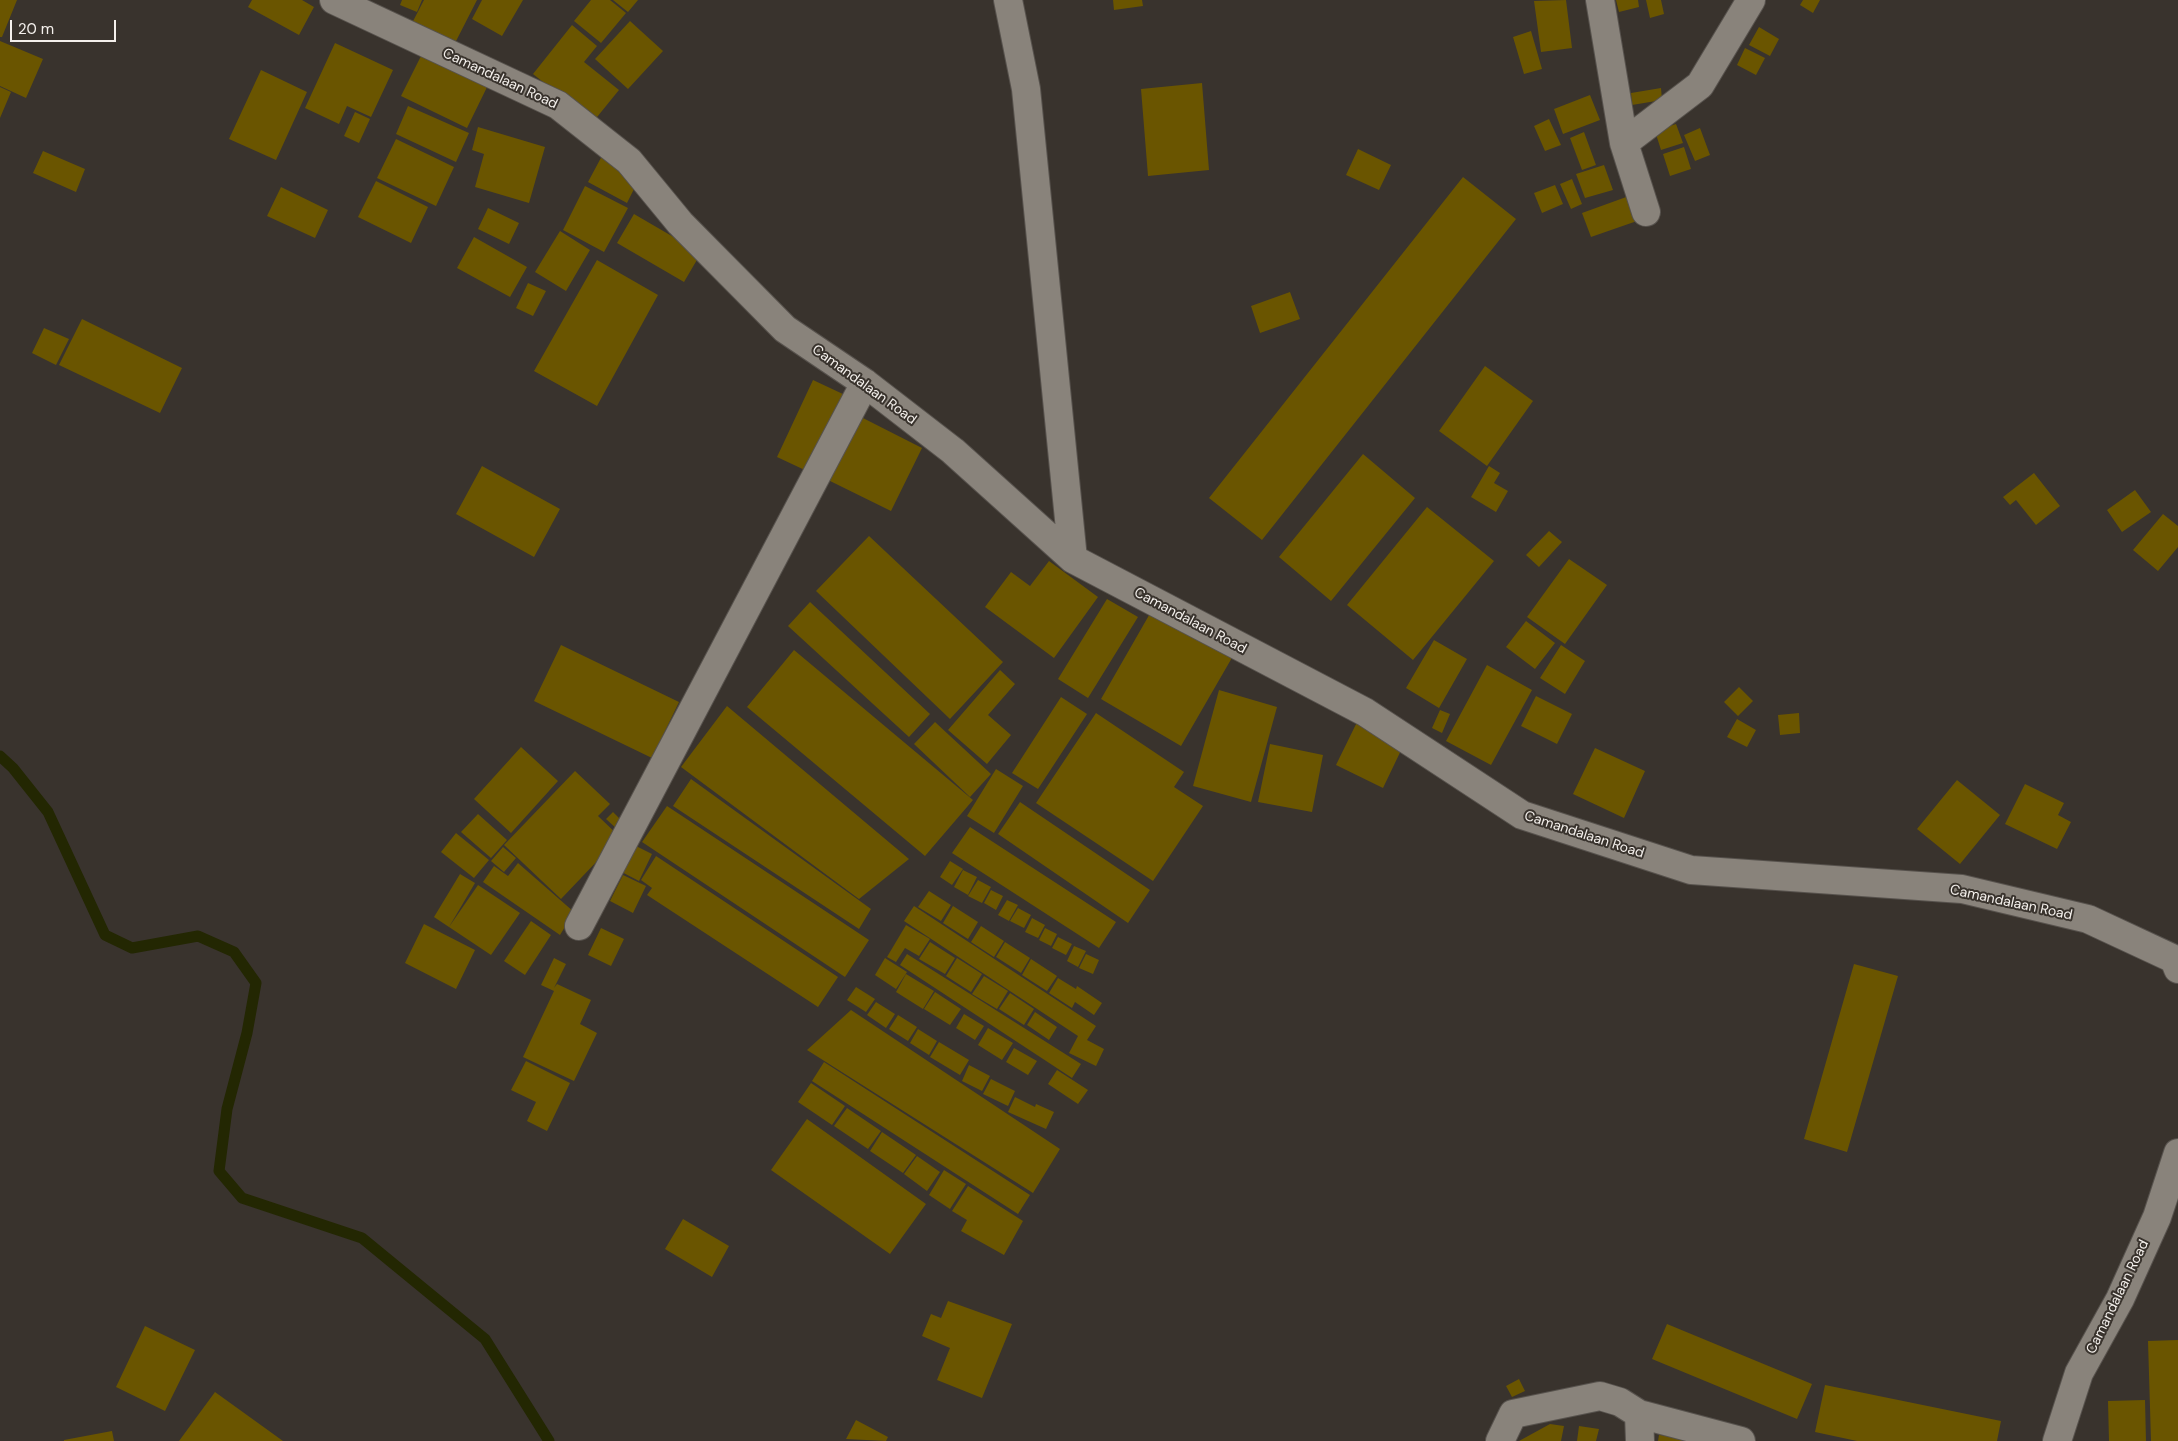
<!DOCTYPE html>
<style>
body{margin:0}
#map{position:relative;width:2178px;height:1441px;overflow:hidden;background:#39332d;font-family:"DM Sans",sans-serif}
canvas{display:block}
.scale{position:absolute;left:10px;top:20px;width:106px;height:22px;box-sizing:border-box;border:2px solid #f4f0ec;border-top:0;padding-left:6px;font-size:15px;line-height:18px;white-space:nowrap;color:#f4f0ec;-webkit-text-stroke:4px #39332d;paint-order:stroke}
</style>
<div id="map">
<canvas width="2178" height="1441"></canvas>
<div class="scale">20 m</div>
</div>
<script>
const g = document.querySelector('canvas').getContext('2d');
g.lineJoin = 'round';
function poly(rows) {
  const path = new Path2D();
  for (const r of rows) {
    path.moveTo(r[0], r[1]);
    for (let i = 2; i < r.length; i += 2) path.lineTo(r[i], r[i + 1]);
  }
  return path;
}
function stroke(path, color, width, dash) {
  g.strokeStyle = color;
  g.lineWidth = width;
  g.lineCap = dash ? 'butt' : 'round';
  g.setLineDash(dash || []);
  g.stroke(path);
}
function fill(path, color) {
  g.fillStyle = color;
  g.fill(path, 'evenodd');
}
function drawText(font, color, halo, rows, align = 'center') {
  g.font = font + ' "DM Sans",sans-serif';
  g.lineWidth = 4;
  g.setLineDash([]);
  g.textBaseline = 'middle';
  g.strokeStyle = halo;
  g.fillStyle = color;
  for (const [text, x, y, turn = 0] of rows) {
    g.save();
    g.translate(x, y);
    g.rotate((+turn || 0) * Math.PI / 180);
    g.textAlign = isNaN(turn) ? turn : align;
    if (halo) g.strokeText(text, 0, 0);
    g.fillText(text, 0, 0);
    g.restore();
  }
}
const stream = poly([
 [0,756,13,768,48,812,105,935,132,948,198,936,234,952,256,983,247,1033,227,1109,219,1171,242,1198,362,1238,485,1339,549,1441]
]);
const building = poly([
 [0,0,17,0,2,37,0,37],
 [252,0,302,0,314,7,299,35,248,7],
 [402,0,422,0,417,12,400,5],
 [424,0,477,0,453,47,411,25],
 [482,0,523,0,502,36,472,19],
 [591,0,610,0,626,13,601,43,574,21],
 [613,0,638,0,628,12],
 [1113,0,1142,0,1143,6,1114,10],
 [1566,0,1572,48,1541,52,1534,1],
 [1616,0,1638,0,1639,7,1619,12],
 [1646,0,1661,0,1664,14,1650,18],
 [1803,0,1820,0,1813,13,1800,5],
 [630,21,663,51,628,89,595,59],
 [572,25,597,46,584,62,619,90,593,122,533,74],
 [1759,27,1779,39,1770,56,1749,45],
 [1531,31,1542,69,1524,74,1513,37],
 [0,41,43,59,26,98,0,86],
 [335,43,393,70,371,117,347,106,339,124,305,108],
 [425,48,490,81,467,128,401,96],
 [1745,48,1765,58,1756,75,1737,65],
 [261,70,307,92,276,160,229,139],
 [1202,83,1209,170,1148,176,1141,89],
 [0,87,11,92,0,118],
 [1661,88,1662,100,1632,105,1631,93],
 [1590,95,1600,120,1563,134,1554,109],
 [408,106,469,133,456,162,396,134],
 [355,112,370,119,359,143,344,136],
 [1549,119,1561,145,1545,151,1534,126],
 [1676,124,1683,143,1661,150,1655,131],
 [478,127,545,147,529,203,475,187,484,154,472,150],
 [1700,128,1710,155,1695,161,1684,135],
 [1584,132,1596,165,1582,170,1570,138],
 [396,139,454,167,436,206,377,178],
 [1684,147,1691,169,1670,176,1663,154],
 [1358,149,1391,165,1379,190,1346,175],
 [43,151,85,169,76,192,33,173],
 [603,154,638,181,627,203,588,182],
 [1604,165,1613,190,1585,198,1576,174],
 [1463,177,1516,219,1262,540,1209,498],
 [1572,179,1582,204,1571,209,1560,184],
 [376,181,428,207,411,243,358,217],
 [1555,185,1563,204,1542,213,1534,193],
 [585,186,628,208,604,252,563,230],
 [281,187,328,210,315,238,267,216],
 [1629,196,1637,221,1591,237,1582,213],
 [488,208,519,223,509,244,478,229],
 [634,214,701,253,684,282,617,243],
 [560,231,590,250,566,291,535,272],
 [474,237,527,267,510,297,457,268],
 [597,260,658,295,597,406,534,371],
 [528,283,546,291,533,316,516,308],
 [1290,292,1300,319,1260,333,1251,306],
 [82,319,182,368,160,413,59,365],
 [44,328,69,339,56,365,32,353],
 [1485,366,1533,401,1487,466,1439,431],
 [813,380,845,395,809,472,777,457],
 [859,416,922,448,891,511,828,480],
 [1363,454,1415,498,1331,601,1279,557],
 [482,466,560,509,534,557,456,514],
 [1489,466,1500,473,1494,483,1508,491,1496,512,1471,497],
 [2034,473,2060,506,2036,525,2016,500,2010,505,2003,497],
 [2135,490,2151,512,2122,532,2107,510],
 [1427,507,1494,561,1413,660,1347,605],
 [2163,514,2178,526,2178,547,2158,571,2133,550],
 [1549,531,1562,542,1539,567,1526,555],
 [869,536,1003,662,950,719,816,591],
 [1569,559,1607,585,1565,644,1527,617],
 [1049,561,1098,597,1054,658,985,607,1011,572,1030,586],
 [1107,599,1138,617,1088,698,1058,679],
 [810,602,930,714,909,737,788,626],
 [1152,610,1233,656,1181,746,1101,699],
 [1526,621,1555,643,1535,669,1506,647],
 [1434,640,1467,659,1439,708,1406,688],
 [561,645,679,702,652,758,534,701],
 [1561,645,1585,661,1565,694,1540,678],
 [794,650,973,800,925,856,747,707],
 [1487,665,1532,690,1491,765,1446,741],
 [1000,670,1015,684,988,715,1011,735,987,764,948,730],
 [1739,687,1753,701,1738,716,1724,702],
 [1219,690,1277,707,1251,802,1193,786],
 [1536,696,1572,714,1557,744,1521,726],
 [1061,697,1087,714,1038,789,1012,773],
 [727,706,909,859,859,899,681,767],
 [1440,710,1450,714,1442,733,1432,728],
 [1096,713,1184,772,1174,787,1203,806,1153,881,1036,803],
 [1799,713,1800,733,1780,735,1778,715],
 [1359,718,1406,740,1383,788,1336,765],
 [1737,719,1756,730,1747,747,1727,737],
 [935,722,991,774,970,797,914,744],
 [1270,744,1323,755,1312,812,1258,802],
 [521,747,558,781,511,833,474,799],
 [1595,748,1645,771,1624,818,1573,794],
 [996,769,1023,786,994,833,967,816],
 [575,771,610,804,598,816,620,837,561,899,504,845],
 [691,779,871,909,859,929,673,806],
 [1957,780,2000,815,1960,864,1917,829],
 [2025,784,2064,803,2058,815,2071,822,2057,849,2005,824],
 [1020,802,1150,890,1128,923,998,834],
 [667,806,869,940,845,977,642,842],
 [613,812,623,822,617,829,606,819],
 [478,814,507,840,491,858,461,832],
 [970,827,1116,922,1099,948,952,853],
 [456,833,489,860,474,878,441,852],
 [630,843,652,854,639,881,616,869],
 [503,847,516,858,504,872,491,861],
 [656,856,838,977,818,1007,647,895,652,888,641,880],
 [950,861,963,869,952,885,940,877],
 [518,863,574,912,560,935,483,882,494,866,508,876],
 [963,870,977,877,968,895,954,887],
 [460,874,475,883,449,927,434,917],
 [623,875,646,886,633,913,610,901],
 [978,880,991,887,982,903,968,896],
 [478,885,520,913,491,955,449,927],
 [991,890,1003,896,996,910,984,903],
 [929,891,951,905,941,921,918,907],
 [1007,900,1018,905,1009,921,998,915],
 [914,906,1096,1026,1087,1040,1104,1049,1096,1066,1069,1053,1078,1036,904,921],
 [953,906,978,922,968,939,943,923],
 [1018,908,1031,915,1024,928,1010,921],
 [1032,918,1045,925,1038,938,1025,932],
 [531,921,551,935,525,975,504,961],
 [424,924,475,950,456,989,405,963],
 [906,925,930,939,919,956,905,948,896,962,887,957],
 [981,926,1004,941,994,957,971,942],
 [601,928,624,939,611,966,588,955],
 [1045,928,1057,934,1051,946,1039,940],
 [1058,937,1072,944,1066,955,1052,948],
 [930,942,955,958,945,974,919,959],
 [1005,942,1030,958,1021,973,996,957],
 [1074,946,1086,951,1078,967,1067,961],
 [907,954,1081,1064,1072,1078,900,965],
 [1086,954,1099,960,1093,974,1079,968],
 [554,958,566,964,554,988,557,984,591,1000,580,1024,597,1033,574,1081,523,1057,554,991,541,985],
 [885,958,907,972,896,989,875,975],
 [957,958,982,974,971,992,946,976],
 [1031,959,1057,976,1047,991,1022,975],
 [1854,964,1898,976,1847,1152,1804,1139],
 [906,974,934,991,923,1009,896,992],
 [984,976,1008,991,997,1009,972,994],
 [1058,978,1076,989,1077,986,1102,1003,1094,1015,1075,1002,1072,1008,1049,993],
 [856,987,875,999,866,1012,847,1000],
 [935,992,961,1009,950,1025,924,1009],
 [1010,993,1034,1009,1024,1025,999,1009],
 [876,1002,895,1014,886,1028,867,1015],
 [851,1010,1060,1149,1033,1193,807,1050],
 [1035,1012,1057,1027,1049,1040,1027,1025],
 [964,1014,984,1026,975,1040,956,1028],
 [898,1015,917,1027,908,1041,889,1029],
 [988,1028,1013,1043,1002,1060,978,1045],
 [918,1029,937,1041,929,1055,910,1043],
 [939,1042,969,1060,960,1075,930,1057],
 [1014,1048,1037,1061,1028,1075,1006,1062],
 [526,1061,570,1083,547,1131,527,1121,536,1102,511,1090],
 [824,1062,1030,1195,1018,1214,812,1081],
 [969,1065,990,1076,982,1091,962,1081],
 [1057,1070,1088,1090,1078,1104,1048,1084],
 [991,1079,1015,1091,1008,1106,983,1094],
 [811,1083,845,1106,832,1125,798,1102],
 [1015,1097,1035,1107,1036,1104,1054,1112,1046,1129,1008,1112],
 [847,1108,881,1131,868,1149,834,1126],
 [807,1119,926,1204,890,1254,771,1170],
 [882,1132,916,1155,903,1173,870,1151],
 [917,1156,940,1172,927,1191,904,1174],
 [944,1170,966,1184,950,1209,929,1195],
 [968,1186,1023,1221,1004,1255,961,1231,967,1220,952,1211],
 [683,1219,729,1246,712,1277,665,1249],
 [948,1301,1012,1324,982,1398,937,1380,950,1348,922,1336,931,1314,941,1318],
 [1667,1324,1812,1384,1797,1419,1652,1359],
 [145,1326,195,1350,165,1411,116,1387],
 [2178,1340,2178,1441,2151,1441,2148,1341],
 [1519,1379,1525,1391,1512,1397,1506,1386],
 [1825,1385,2001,1421,1997,1441,1857,1441,1815,1432],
 [215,1392,283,1441,179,1441],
 [2145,1400,2146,1441,2109,1441,2108,1401],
 [856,1420,888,1437,886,1441,846,1439],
 [1550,1424,1564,1426,1561,1441,1519,1441],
 [1579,1426,1599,1429,1596,1441,1577,1441],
 [112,1431,114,1441,64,1441,64,1440],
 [1659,1435,1688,1437,1687,1441,1658,1441]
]);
const minor = poly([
 [334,0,558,105,629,161,680,223,785,329,865,383,953,451,1073,559,1365,712,1522,815,1691,870,1962,889,2088,919,2174,959,2178,969],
 [1008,0,1026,89,1073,559],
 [1600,0,1624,143,1646,212],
 [1624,143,1700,85,1751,0],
 [579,926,865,383],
 [1639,1414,1640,1441],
 [1500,1441,1513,1414,1600,1396,1620,1402,1639,1414,1741,1441],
 [2057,1441,2079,1373,2120,1299,2157,1217,2178,1153]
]);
const streetNames = [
 ["Camandalaan Road",500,79,25],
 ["Camandalaan Road",864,385,36],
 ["Camandalaan Road",1190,621,28],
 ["Camandalaan Road",1584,835,18],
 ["Camandalaan Road",2011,903,12],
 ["Camandalaan Road",2118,1297,-64]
];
stroke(stream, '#232702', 11);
fill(building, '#6a5500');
stroke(minor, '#57524d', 30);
stroke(minor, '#89837b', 28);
drawText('14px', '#f4f0ec', '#39332d', streetNames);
</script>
